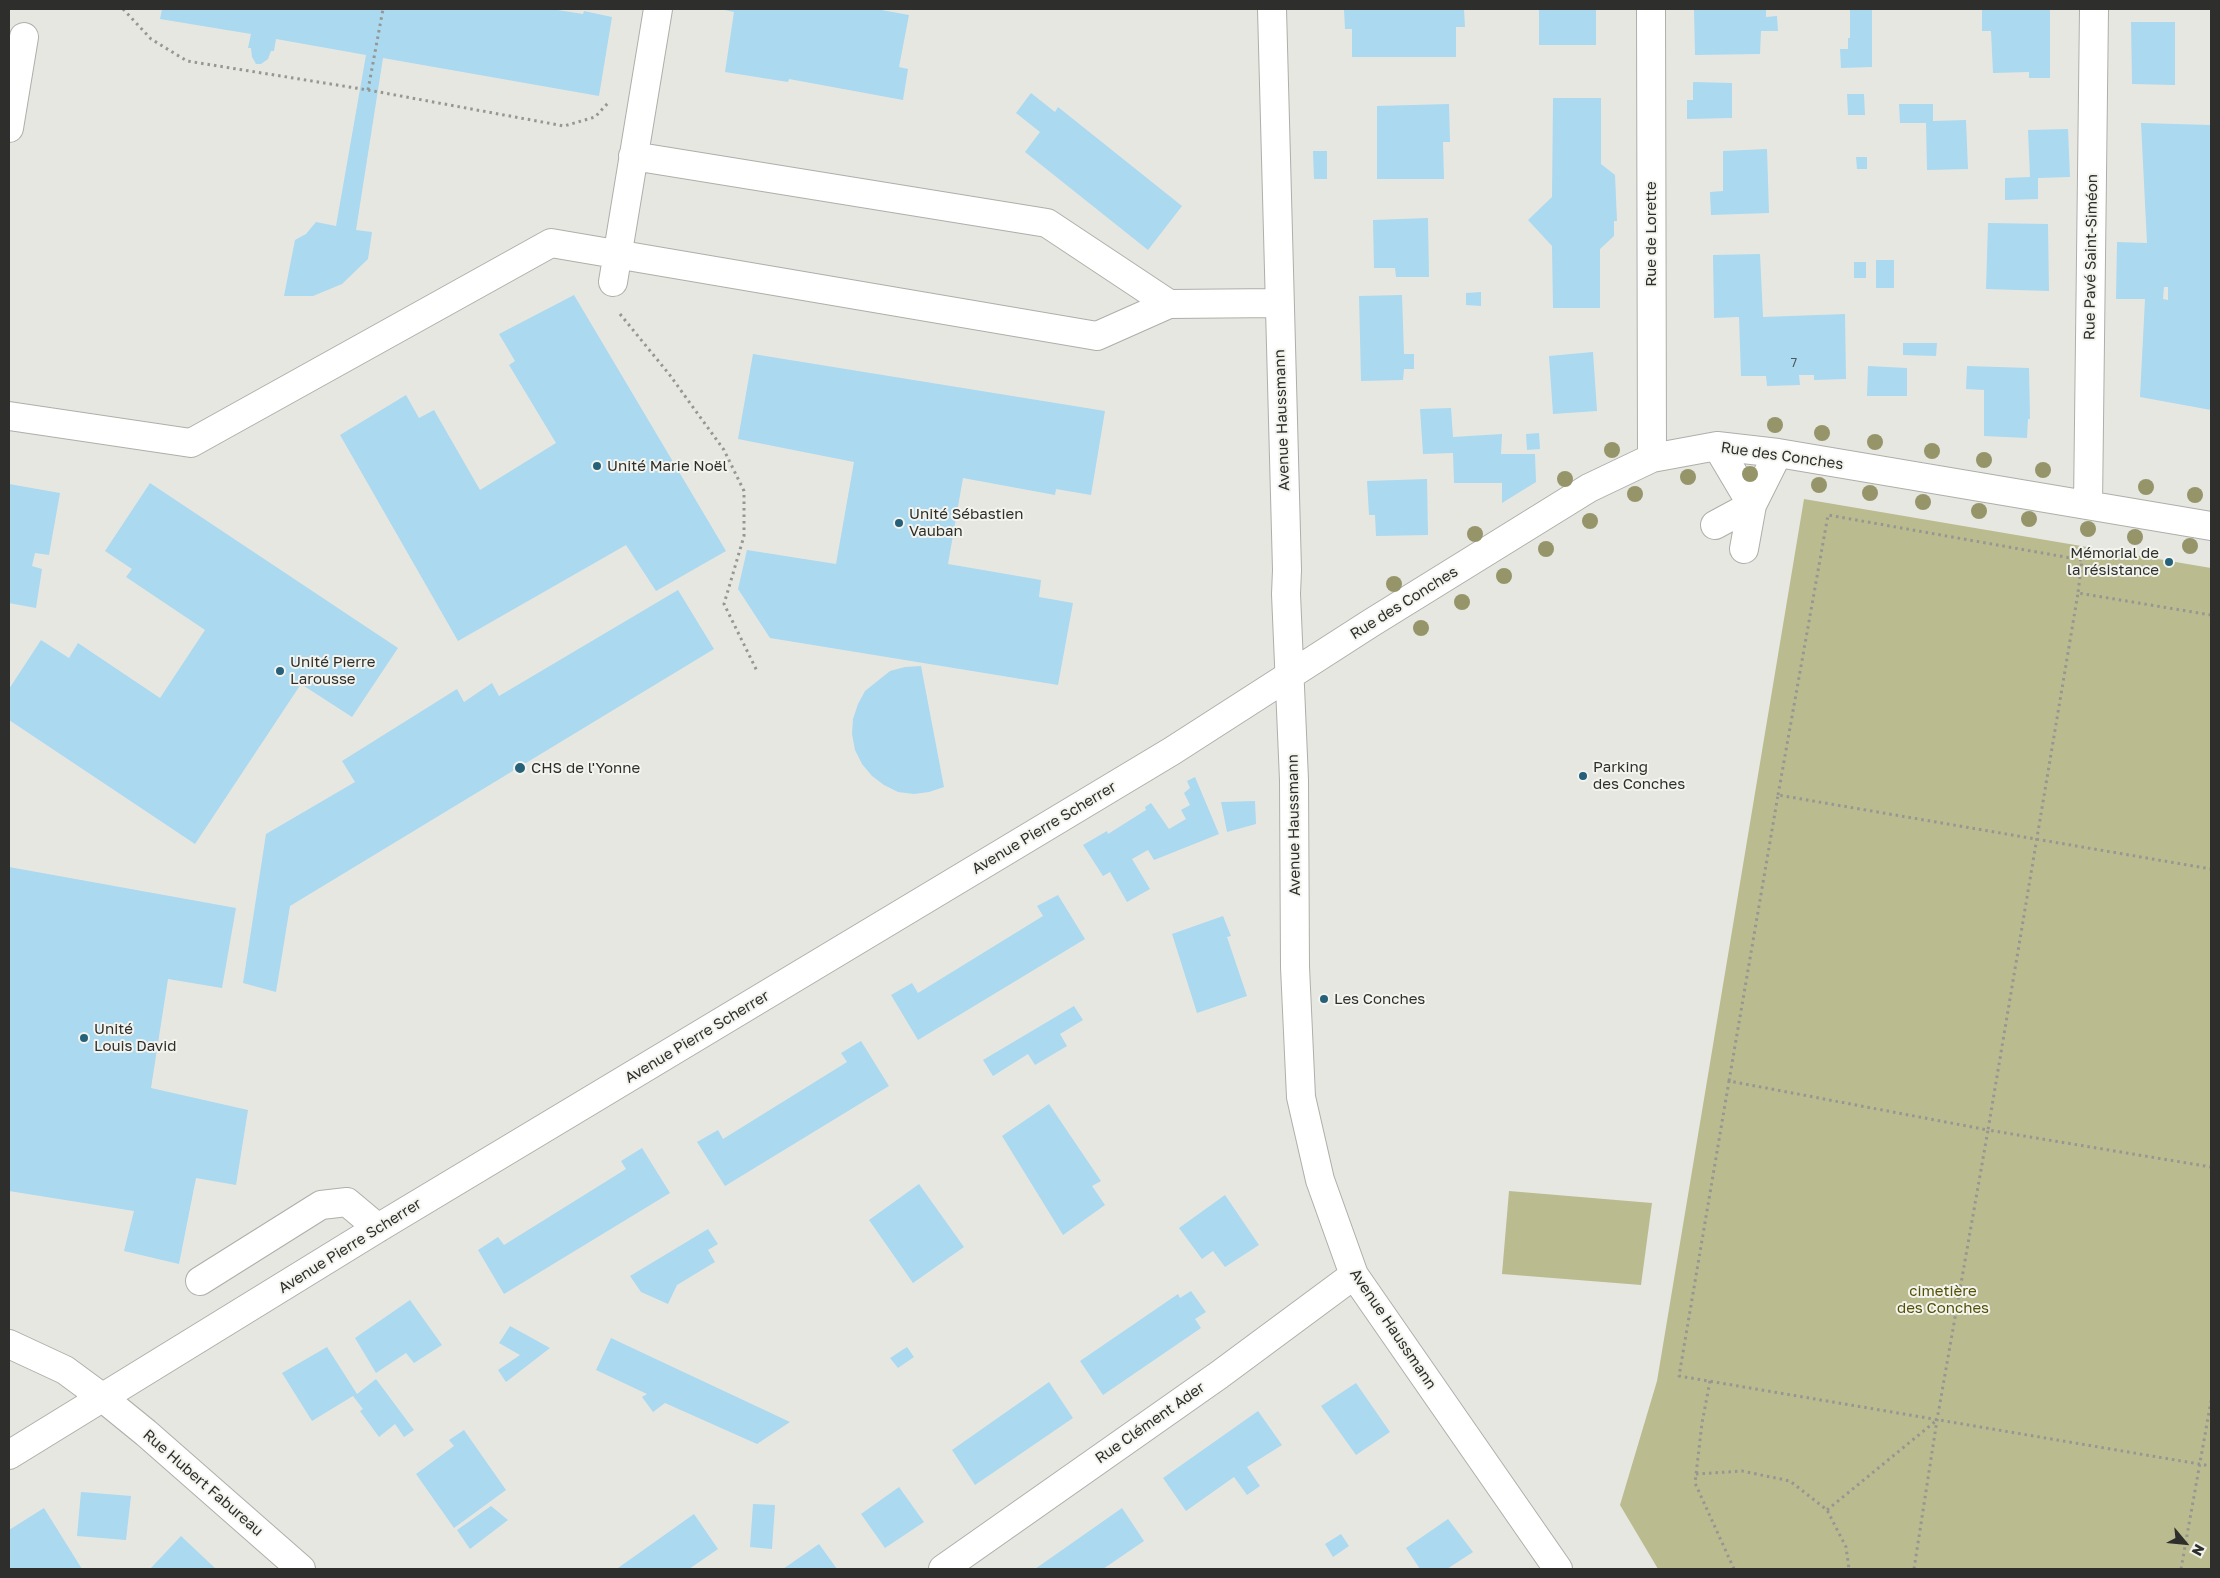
<!DOCTYPE html>
<meta charset="utf-8">
<style>
body{margin:0}
#map{position:relative;width:2220px;height:1578px;overflow:hidden;background:#e7e7e2;font-family:"Golos Text",sans-serif}
canvas{display:block}
.frame{position:absolute;inset:0;border:10px solid #2e2e2c;pointer-events:none}
.north{position:absolute;left:2160px;top:1518px;width:50px;height:50px;-webkit-text-stroke:4px #f4f4ef;paint-order:stroke;rotate:118deg;font-size:14px;font-weight:700;line-height:20px;text-align:center;color:#2e2e2c}
.north::after{content:'';display:block;margin:auto;width:18px;height:22px;background:#2e2e2c;clip-path:polygon(50% 0,100% 100%,50% 72%,0 100%)}
</style>
<div id="map">
<canvas width="2220" height="1578"></canvas>
<div class="frame"></div>
<div class="north">N</div>
</div>
<script>
const g = document.querySelector('canvas').getContext('2d');
g.lineJoin = 'round';
function fill(path, color) {
  g.fillStyle = color;
  g.fill(path, 'evenodd');
}
function poly(rows) {
  const path = new Path2D();
  for (const r of rows) {
    path.moveTo(r[0], r[1]);
    for (let i = 2; i < r.length; i += 2) path.lineTo(r[i], r[i + 1]);
  }
  return path;
}
function stroke(path, color, width, dash) {
  g.strokeStyle = color;
  g.lineWidth = width;
  g.lineCap = dash ? 'butt' : 'round';
  g.setLineDash(dash || []);
  g.stroke(path);
}
function drawText(font, color, halo, rows, align = 'center') {
  g.font = font + ' "Golos Text",sans-serif';
  g.lineWidth = 4;
  g.setLineDash([]);
  g.textBaseline = 'middle';
  g.strokeStyle = halo;
  g.fillStyle = color;
  for (const [text, x, y, turn = 0] of rows) {
    g.save();
    g.translate(x, y);
    g.rotate((+turn || 0) * Math.PI / 180);
    g.textAlign = isNaN(turn) ? turn : align;
    if (halo) g.strokeText(text, 0, 0);
    g.fillText(text, 0, 0);
    g.restore();
  }
}
const green = poly([
 [1804,499,2211,568,2211,1569,1658,1569,1620,1505,1657,1381],
 [1509,1191,1652,1203,1641,1285,1502,1274]
]);
const building = poly([
 [162,9,551,9,583,14,584,11,612,17,599,96,383,58,356,230,372,232,368,259,342,284,313,296,284,296,295,240,306,234,316,222,336,226,366,55,276,39,274,51,271,51,268,59,261,64,256,64,252,57,251,48,248,48,251,34,160,19],
 [720,9,876,9,909,15,899,67,908,69,903,100,789,79,788,82,725,72,734,12],
 [1344,9,1464,9,1465,27,1456,27,1456,57,1352,57,1352,29,1345,29],
 [1539,9,1596,9,1596,45,1539,45],
 [1766,9,1766,17,1777,16,1778,31,1761,31,1760,54,1695,55,1694,10],
 [1850,9,1872,9,1872,67,1841,68,1840,49,1848,49,1848,38,1850,38],
 [1982,9,2050,9,2050,78,2029,78,2029,72,1993,73,1991,31,1982,31],
 [2131,22,2175,22,2175,85,2132,84],
 [1693,82,1732,83,1732,118,1687,119,1687,100,1693,100],
 [1031,93,1055,112,1058,107,1182,206,1148,250,1025,152,1040,132,1016,113],
 [1847,94,1864,94,1865,115,1848,115],
 [1553,98,1601,98,1601,164,1615,175,1617,221,1614,221,1614,236,1600,249,1600,308,1553,308,1552,246,1528,220,1552,197],
 [1449,104,1450,142,1443,142,1444,179,1377,179,1377,106],
 [1899,104,1933,104,1933,121,1966,120,1968,169,1927,170,1926,123,1900,123],
 [2141,123,2211,125,2211,410,2140,397,2145,299,2116,299,2117,242,2147,243],
 [2164,287,2168,287,2168,300,2163,299],
 [2068,129,2070,177,2038,178,2038,199,2005,200,2005,178,2030,177,2028,130],
 [1767,149,1769,213,1711,215,1710,192,1723,191,1723,151],
 [1313,151,1327,151,1327,179,1314,179],
 [1856,157,1867,157,1867,169,1857,169],
 [1428,218,1429,277,1396,277,1395,268,1374,268,1373,220],
 [1988,223,2048,224,2049,291,1986,289],
 [1760,254,1763,317,1845,314,1846,379,1814,380,1814,375,1799,375,1800,385,1767,386,1766,376,1741,376,1739,317,1714,318,1713,255],
 [1876,260,1894,260,1894,288,1876,288],
 [1854,262,1866,262,1866,278,1854,278],
 [1481,292,1481,306,1466,305,1466,293],
 [574,295,726,551,656,591,626,545,458,641,340,435,406,395,419,418,434,410,480,490,556,443,509,365,515,361,499,334],
 [1402,295,1404,354,1414,354,1414,369,1404,369,1403,380,1361,381,1359,296],
 [1903,343,1937,343,1936,356,1903,355],
 [1593,352,1597,411,1553,414,1549,356],
 [753,354,1105,411,1091,495,1056,489,1055,495,963,478,948,564,1041,580,1039,597,1073,603,1058,685,770,638,738,589,747,550,836,564,854,462,738,439],
 [1868,366,1907,368,1907,396,1867,396],
 [1967,366,2029,368,2030,419,2028,419,2027,438,1984,436,1984,390,1966,389],
 [1451,408,1453,437,1502,434,1501,454,1535,454,1536,482,1502,503,1502,483,1454,483,1453,453,1423,454,1420,409],
 [1539,433,1540,449,1527,450,1526,434],
 [1427,479,1428,535,1376,536,1375,515,1369,515,1367,481],
 [150,483,398,648,352,717,301,684,195,844,9,720,9,689,41,640,69,658,78,643,160,698,205,630,126,577,132,569,105,551],
 [9,484,60,493,49,555,35,553,32,566,42,569,36,608,9,603],
 [678,590,714,649,290,906,276,992,243,983,266,834,355,782,342,761,457,689,464,702,492,683,499,696],
 [921,666,944,787,929,792,914,794,898,792,884,785,872,776,862,764,855,750,852,734,853,719,858,704,865,691,890,671,905,667],
 [1195,777,1219,834,1154,860,1148,850,1132,859,1150,889,1127,902,1110,872,1103,876,1083,845,1107,831,1108,834,1146,810,1145,807,1151,803,1169,829,1186,819,1181,810,1190,805,1184,793,1190,788,1187,781],
 [1255,801,1256,824,1227,832,1221,802],
 [9,867,236,908,222,988,168,979,151,1088,248,1110,236,1185,196,1178,179,1264,124,1251,134,1211,9,1191],
 [1058,895,1085,939,918,1040,891,995,912,983,918,993,1043,916,1037,906],
 [1223,916,1231,936,1227,937,1247,996,1197,1013,1172,934],
 [1074,1006,1083,1020,1060,1034,1067,1046,1035,1065,1028,1054,993,1076,983,1060],
 [861,1041,889,1086,725,1186,697,1142,718,1130,723,1139,847,1062,841,1053],
 [1049,1104,1101,1181,1092,1186,1105,1205,1063,1235,1002,1136],
 [642,1148,670,1193,504,1294,478,1250,498,1237,504,1245,626,1169,621,1161],
 [919,1184,964,1247,913,1283,869,1220],
 [1225,1195,1259,1245,1225,1267,1213,1251,1202,1259,1179,1228],
 [708,1229,718,1244,708,1250,715,1262,677,1285,668,1304,641,1292,630,1276],
 [1191,1291,1206,1312,1195,1319,1201,1328,1103,1395,1080,1361,1178,1294,1180,1298],
 [410,1300,442,1345,414,1363,406,1353,376,1373,355,1338],
 [510,1326,550,1348,506,1382,498,1370,520,1355,499,1343],
 [611,1338,790,1422,757,1444,665,1403,653,1412,642,1397,647,1394,596,1370],
 [327,1347,357,1394,376,1379,414,1430,404,1437,395,1424,379,1437,360,1411,363,1409,353,1396,312,1421,282,1373],
 [907,1347,914,1357,898,1368,890,1358],
 [1049,1382,1073,1418,975,1485,952,1450],
 [1356,1383,1390,1432,1356,1455,1321,1406],
 [1258,1411,1282,1445,1247,1467,1260,1486,1247,1495,1234,1477,1186,1511,1163,1478],
 [464,1430,506,1490,454,1528,416,1474,454,1446,449,1440],
 [899,1487,924,1522,885,1548,861,1514],
 [81,1492,131,1496,126,1540,77,1536],
 [753,1504,775,1505,772,1549,750,1547],
 [491,1506,508,1520,470,1549,457,1530],
 [44,1508,82,1569,9,1569,9,1530],
 [1122,1508,1144,1541,1103,1569,1035,1569],
 [694,1514,718,1549,689,1569,619,1569,618,1568],
 [1448,1519,1473,1552,1447,1569,1420,1569,1406,1548],
 [1341,1534,1349,1546,1333,1557,1325,1544],
 [181,1536,216,1569,150,1569],
 [819,1544,837,1569,783,1569]
]);
const path = poly([
 [123,9,151,39,187,61,368,90,564,126,595,117,608,103],
 [368,90,383,9],
 [620,314,669,374,724,450,744,491,744,536,724,604,757,671],
 [2211,615,2078,593,1988,1130,1729,1081,1679,1376,2211,1466],
 [1778,795,1828,515,2082,560,2078,593],
 [1729,1081,1778,795,2211,869],
 [1710,1381,1702,1423,1695,1483,1734,1569],
 [1696,1474,1742,1471,1790,1481,1827,1510,1846,1547,1849,1569],
 [1827,1510,1937,1420],
 [1914,1569,1937,1420,1988,1130,2211,1167],
 [2181,1569,2211,1401]
]);
const minor = poly([
 [1272,9,1287,570,1286,594,1294,780,1295,967,1301,1097,1320,1180,1354,1275,1558,1569],
 [1651,9,1652,458],
 [9,128,24,37],
 [633,156,1047,223,1169,304,1278,303],
 [613,282,658,9],
 [9,416,191,443,551,243,1097,336,1169,304],
 [1717,446,1752,505],
 [2088,505,2094,9],
 [1715,525,1752,505],
 [1744,549,1752,505,1778,453],
 [200,1281,321,1205,347,1202,378,1228],
 [9,1344,65,1370,103,1398,146,1433,301,1569],
 [9,1455,378,1228,1172,751,1371,623,1589,488,1652,458,1717,446,1778,453,2211,526],
 [943,1569,1219,1375,1354,1275]
]);
const trees = [
 [1775,425],
 [1822,433],
 [1875,442],
 [1612,450],
 [1932,451],
 [1984,460],
 [2043,470],
 [1750,474],
 [1688,477],
 [1565,479],
 [1819,485],
 [2146,487],
 [1870,493],
 [1635,494],
 [2195,495],
 [1923,502],
 [1979,511],
 [2029,519],
 [1590,521],
 [2088,529],
 [1475,534],
 [2135,537],
 [2190,546],
 [1546,549],
 [1504,576],
 [1394,584],
 [1462,602],
 [1421,628]
];
const markers = [
 [597,466,5,"#266079"],
 [899,523,5,"#266079"],
 [2169,562,5,"#266079"],
 [280,671,5,"#266079"],
 [520,768,6,"#266079"],
 [1583,776,5,"#266079"],
 [1324,999,5,"#266079"],
 [84,1038,5,"#266079"]
];
const numberNames = [
 ["7",1794,363]
];
const streetNames = [
 ["Rue de Lorette",1651,234,-90],
 ["Rue Pavé Saint-Siméon",2091,257,-89],
 ["Avenue Haussmann",1282,420,-92],
 ["Rue des Conches",1782,456,8],
 ["Rue des Conches",1404,603,-32],
 ["Avenue Haussmann",1294,825,-91],
 ["Avenue Pierre Scherrer",1044,828,-31],
 ["Avenue Pierre Scherrer",697,1037,-31],
 ["Avenue Pierre Scherrer",350,1246,-32],
 ["Avenue Haussmann",1393,1329,56],
 ["Rue Clément Ader",1150,1423,-35],
 ["Rue Hubert Fabureau",203,1483,41]
];
const poiNames = [
 ["Unité Marie Noël",607,466],
 ["Unité Sébastien",909,514],
 ["Vauban",909,531],
 ["Mémorial de",2159,553,"right"],
 ["la résistance",2159,570,"right"],
 ["Unité Pierre",290,662],
 ["Larousse",290,679],
 ["Parking",1593,767],
 ["des Conches",1593,784],
 ["CHS de l'Yonne",531,768],
 ["Les Conches",1334,999],
 ["Unité",94,1029],
 ["Louis David",94,1046]
];
const parkNames = [
 ["cimetière",1943,1291],
 ["des Conches",1943,1308]
];
fill(green, '#bbbb90');
fill(building, '#aad9f0');
stroke(minor, '#aeaeaa', 30);
stroke(path, '#969692', 3, [2.5, 4]);
stroke(minor, '#fff', 28);
g.fillStyle = '#969469';
for (const [x, y] of trees) {
  g.beginPath();
  g.arc(x, y, 8, 0, 2 * Math.PI);
  g.fill();
}
for (const [x, y, r, color] of markers) {
  const dot = new Path2D();
  dot.arc(x, y, r, 0, 2 * Math.PI);
  g.fillStyle = color;
  g.fill(dot);
  stroke(dot, '#f4f4ef', 2);
}
drawText('12px', '#4d595d', null, numberNames);
drawText('15px', '#2e2e2c', '#f4f4ef', streetNames);
drawText('15px', '#2e2e2c', '#f4f4ef', poiNames, 'left');
drawText('15px', '#535106', '#f4f4ef', parkNames);
</script>
